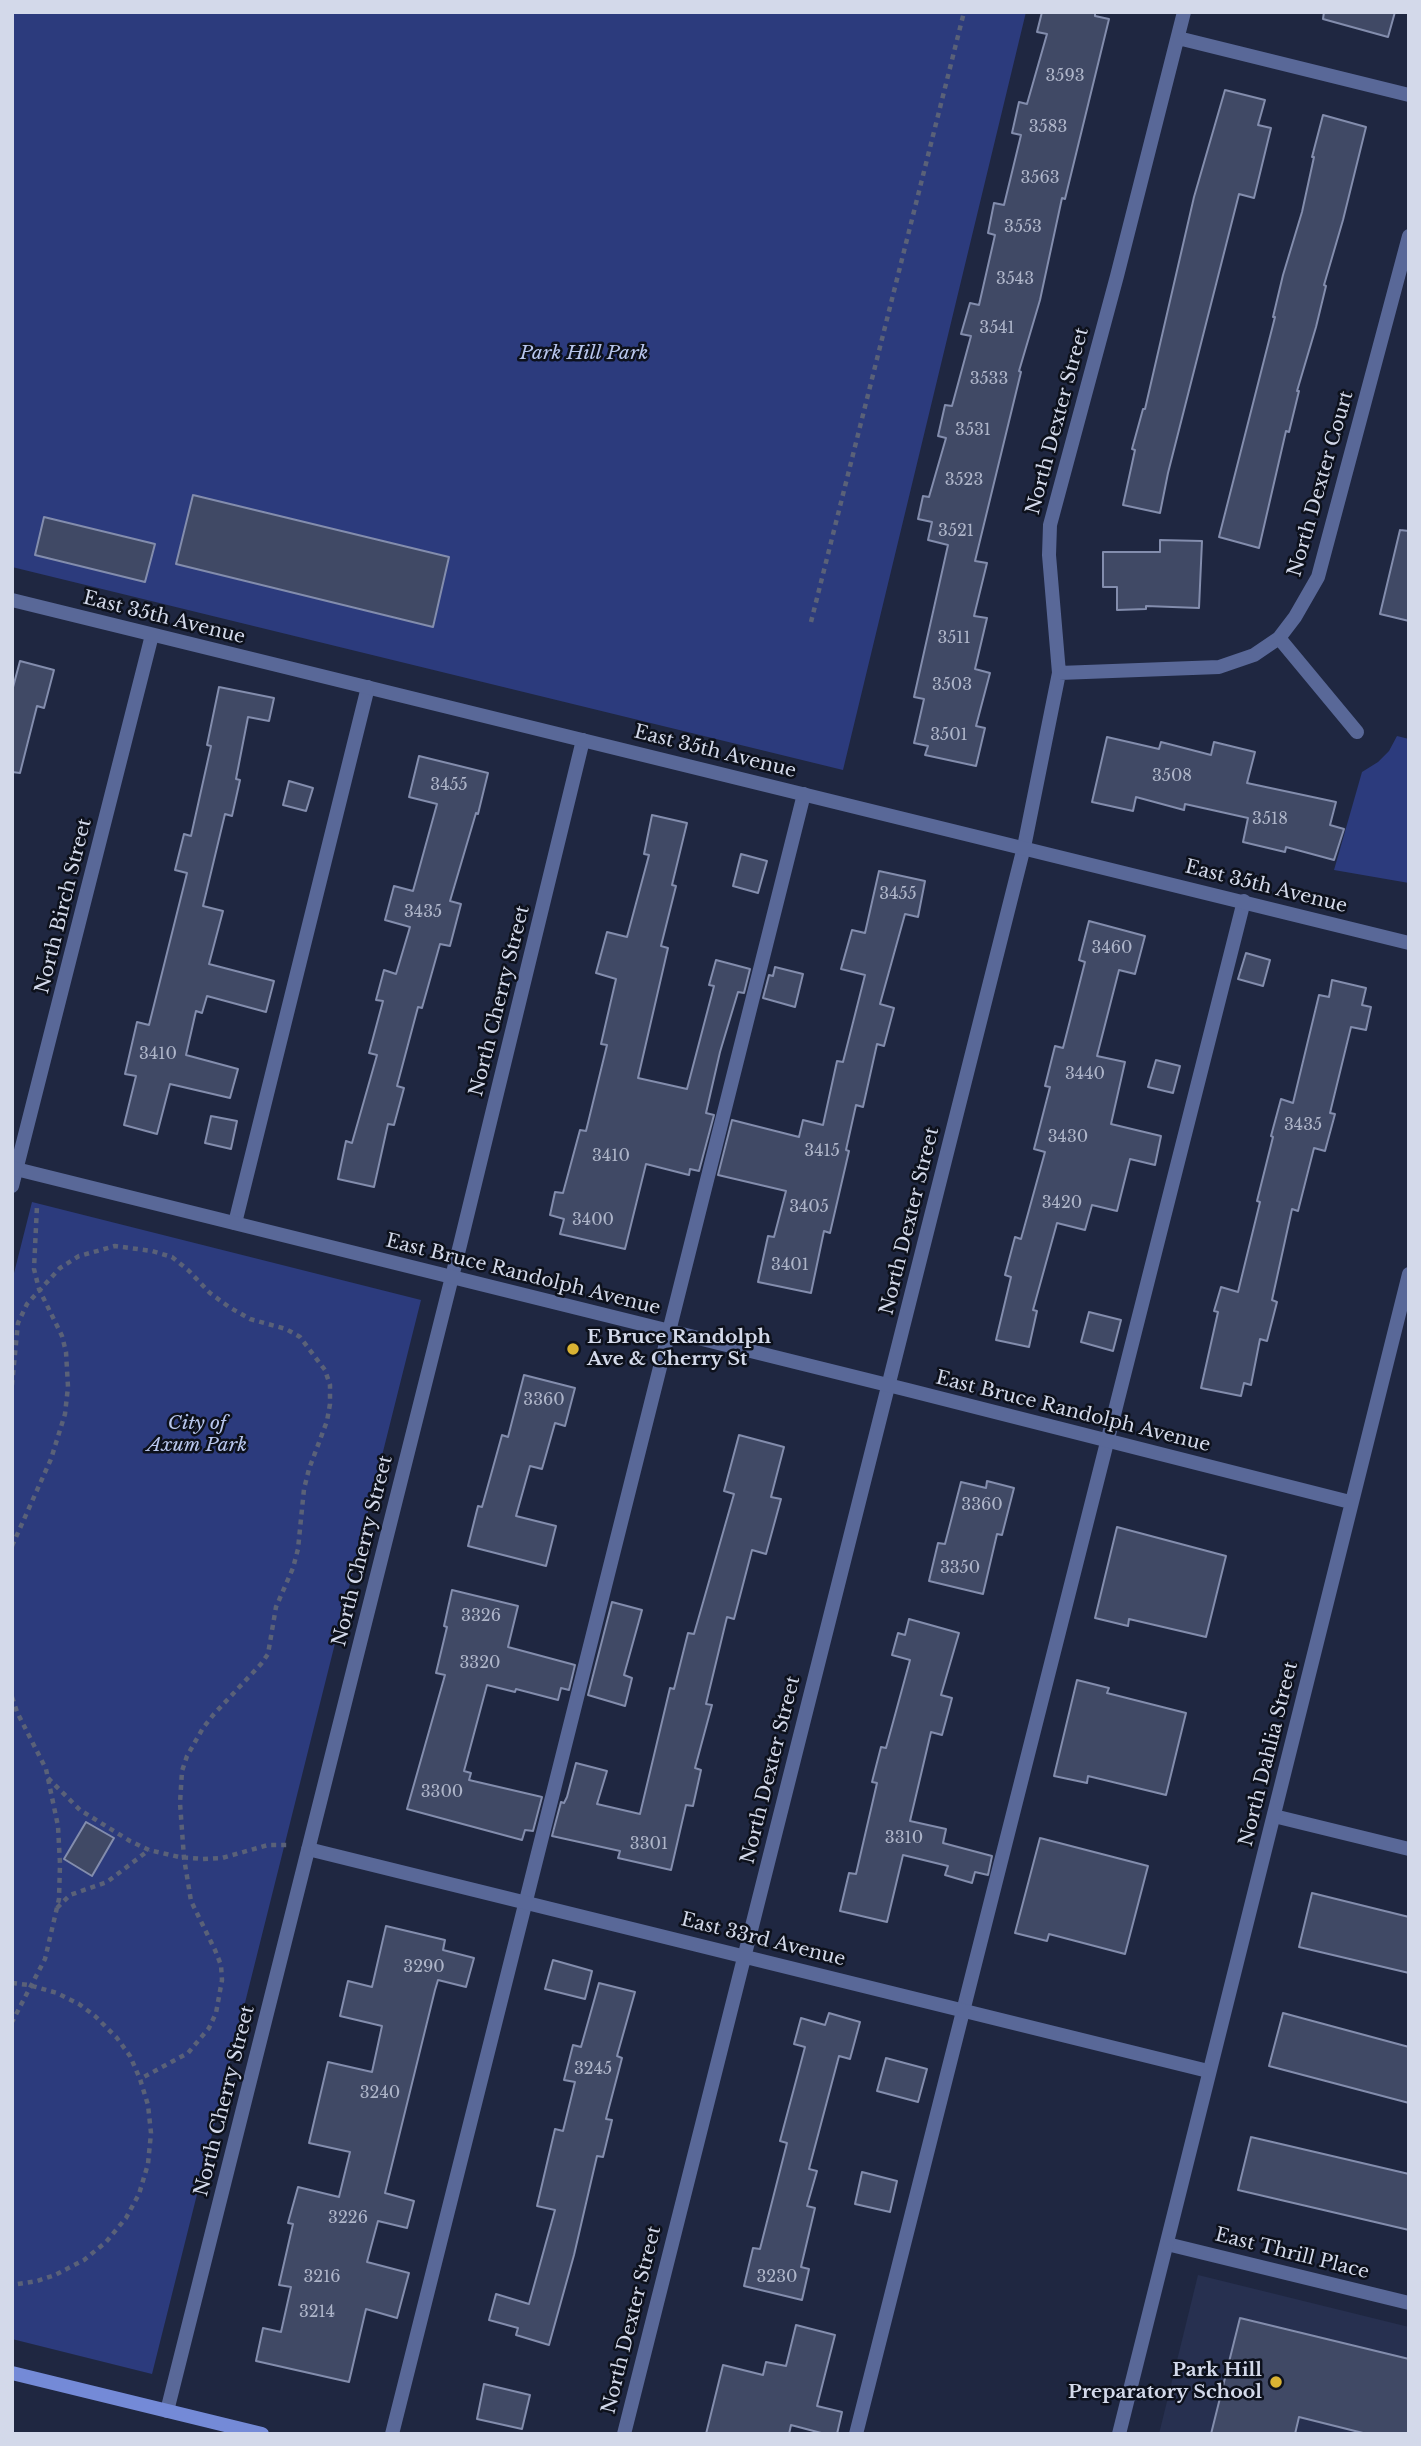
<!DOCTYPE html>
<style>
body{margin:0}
#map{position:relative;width:1421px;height:2446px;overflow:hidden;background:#1f2741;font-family:"Libre Baskerville",serif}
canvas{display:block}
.frame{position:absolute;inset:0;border:14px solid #d3d9ea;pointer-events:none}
</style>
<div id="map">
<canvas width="1421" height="2446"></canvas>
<div class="frame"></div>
</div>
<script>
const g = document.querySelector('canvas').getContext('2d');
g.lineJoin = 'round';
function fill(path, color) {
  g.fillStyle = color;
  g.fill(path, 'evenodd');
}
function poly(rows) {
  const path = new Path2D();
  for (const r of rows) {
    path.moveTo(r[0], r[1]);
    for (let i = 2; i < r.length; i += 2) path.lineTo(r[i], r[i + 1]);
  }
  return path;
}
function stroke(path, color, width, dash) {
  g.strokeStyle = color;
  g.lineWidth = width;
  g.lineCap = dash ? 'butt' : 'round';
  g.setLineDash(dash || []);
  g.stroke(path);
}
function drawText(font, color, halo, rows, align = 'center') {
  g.font = font + ' "Libre Baskerville",serif';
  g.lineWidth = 5;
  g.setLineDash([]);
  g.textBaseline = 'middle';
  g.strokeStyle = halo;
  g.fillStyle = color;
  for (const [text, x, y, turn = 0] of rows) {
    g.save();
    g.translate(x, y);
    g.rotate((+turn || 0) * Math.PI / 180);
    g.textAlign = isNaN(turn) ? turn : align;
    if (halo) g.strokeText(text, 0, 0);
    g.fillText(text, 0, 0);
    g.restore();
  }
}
const built = poly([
 [1198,2275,1409,2327,1409,2434,1159,2434]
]);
const green = poly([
 [12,12,1026,12,843,770,12,567],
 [1397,736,1409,739,1409,883,1334,870,1362,772,1378,762,1389,751],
 [32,1202,421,1300,152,2374,12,2339,12,1281]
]);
const building = poly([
 [1042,12,1095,12,1095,16,1109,19,1065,199,1062,198,1040,300,1019,371,1021,372,975,561,987,563,974,616,987,618,975,669,990,673,976,726,985,728,976,766,925,755,928,746,914,743,924,699,914,697,948,545,928,540,932,522,918,519,923,496,929,497,946,438,938,436,945,405,952,406,971,336,961,334,970,303,979,305,995,235,988,233,994,203,1004,205,1021,135,1012,133,1019,102,1027,104,1047,34,1037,32,1042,12],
 [1324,12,1395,12,1388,37,1323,19,1324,12],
 [1225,90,1265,100,1258,125,1271,128,1254,198,1239,194,1168,473,1160,513,1123,505,1135,450,1132,449,1143,409,1145,409,1194,197,1225,90],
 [1323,115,1366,127,1343,220,1324,285,1326,286,1316,327,1297,391,1299,391,1289,432,1286,431,1259,548,1219,537,1275,317,1273,317,1283,275,1302,212,1314,157,1312,157,1323,115],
 [193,495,449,557,433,627,176,564,193,495],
 [44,517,155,544,145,582,35,555,44,517],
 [1400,530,1409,531,1409,621,1380,614,1400,530],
 [1160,540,1202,541,1199,608,1146,606,1146,609,1117,610,1117,587,1103,587,1103,552,1160,552,1160,540],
 [20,661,54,670,44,708,37,706,20,773,12,772,12,691,20,661],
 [219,687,274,698,269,721,248,717,236,779,240,780,232,816,225,814,203,906,223,911,209,964,274,981,266,1012,207,996,202,1013,196,1011,186,1055,238,1069,230,1098,170,1084,157,1134,124,1125,136,1076,125,1074,137,1022,149,1025,187,873,175,870,184,834,191,836,211,746,207,745,219,687],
 [1107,737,1159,749,1161,742,1211,755,1214,742,1255,752,1247,783,1336,802,1330,825,1344,829,1334,860,1286,847,1285,852,1243,842,1248,818,1185,804,1184,810,1136,797,1133,811,1092,802,1107,737],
 [419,756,488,773,478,814,476,813,450,901,461,904,450,946,440,944,422,1008,418,1007,397,1086,404,1088,394,1125,388,1124,374,1187,338,1179,346,1141,352,1143,377,1055,369,1053,383,1001,376,1000,384,970,396,974,410,927,385,920,394,886,413,891,437,804,409,797,419,756],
 [289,781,313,788,306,811,283,805,289,781],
 [652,815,687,823,672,885,676,886,661,946,668,948,638,1078,687,1089,714,986,709,985,716,960,750,969,744,993,738,992,720,1052,706,1113,714,1115,699,1171,690,1169,689,1175,646,1164,625,1249,560,1234,564,1219,550,1215,555,1192,563,1193,580,1130,586,1131,607,1045,601,1044,616,979,596,973,607,932,627,937,649,855,644,854,652,815],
 [741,854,767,861,758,893,733,886,741,854],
 [879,871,925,881,918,917,905,914,880,1004,894,1008,884,1046,877,1044,863,1107,856,1105,846,1150,849,1151,830,1233,824,1231,811,1293,758,1282,768,1236,774,1237,786,1191,718,1175,732,1120,799,1137,803,1120,823,1125,837,1061,843,1062,865,975,841,969,852,930,865,933,879,871],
 [1089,921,1145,936,1135,974,1119,970,1097,1056,1125,1062,1111,1124,1161,1136,1155,1165,1130,1159,1117,1211,1092,1205,1085,1230,1057,1223,1033,1310,1037,1311,1029,1347,996,1340,1011,1277,1005,1275,1015,1237,1021,1239,1045,1152,1034,1149,1050,1087,1045,1086,1055,1046,1063,1048,1085,962,1079,960,1089,921],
 [1246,953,1270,960,1263,986,1238,979,1246,953],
 [775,967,803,974,795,1007,763,998,769,975,773,976,775,967],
 [1332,980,1366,988,1362,1005,1371,1007,1366,1030,1351,1027,1330,1113,1335,1114,1325,1151,1314,1148,1298,1211,1292,1209,1272,1300,1277,1302,1267,1341,1260,1339,1251,1385,1244,1383,1241,1396,1201,1388,1218,1312,1214,1311,1221,1287,1238,1292,1260,1202,1257,1201,1273,1137,1271,1136,1281,1099,1293,1103,1319,995,1329,997,1332,980],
 [1156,1060,1180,1066,1173,1093,1148,1087,1156,1060],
 [211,1116,237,1121,231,1149,205,1143,211,1116],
 [1089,1312,1121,1320,1113,1351,1081,1342,1089,1312],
 [524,1375,575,1388,565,1426,555,1423,542,1469,530,1466,516,1516,556,1526,546,1566,468,1546,478,1506,482,1507,502,1435,508,1437,524,1375],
 [739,1435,784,1447,771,1497,781,1499,766,1554,752,1550,734,1619,727,1617,706,1704,712,1705,695,1768,701,1770,693,1806,686,1805,671,1870,618,1858,620,1851,552,1836,561,1802,564,1803,567,1797,576,1763,607,1771,597,1804,640,1814,670,1688,674,1689,688,1633,694,1634,734,1494,724,1491,739,1435],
 [987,1481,1014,1488,1002,1535,997,1534,983,1594,929,1581,938,1543,945,1544,961,1482,986,1488,987,1481],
 [1117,1527,1226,1556,1206,1637,1129,1619,1128,1626,1095,1618,1117,1527],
 [452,1590,518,1606,508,1647,575,1665,569,1690,561,1688,558,1700,516,1689,515,1692,487,1685,464,1771,471,1773,469,1780,542,1797,533,1831,525,1830,522,1840,407,1809,445,1675,436,1673,447,1627,444,1626,452,1590],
 [612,1602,642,1610,624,1675,632,1678,625,1706,588,1695,612,1602],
 [909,1619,959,1633,941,1695,952,1698,942,1735,931,1732,910,1821,946,1829,943,1843,992,1856,988,1875,975,1872,972,1883,945,1875,948,1866,903,1855,887,1922,840,1911,849,1873,856,1874,877,1783,872,1782,881,1747,886,1748,910,1660,892,1655,898,1633,905,1635,909,1619],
 [1077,1680,1109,1688,1107,1693,1186,1713,1166,1795,1088,1776,1087,1783,1054,1776,1077,1680],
 [86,1822,114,1838,92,1876,64,1859,86,1822],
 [1040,1838,1148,1866,1125,1954,1049,1934,1047,1941,1015,1933,1040,1838],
 [1312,1893,1409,1917,1409,1973,1299,1947,1312,1893],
 [386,1926,445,1940,443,1950,474,1958,466,1987,438,1980,435,1990,385,2193,414,2201,407,2228,378,2221,367,2262,409,2273,397,2318,366,2309,349,2382,256,2361,263,2328,281,2332,291,2287,279,2285,293,2224,288,2223,298,2187,339,2197,350,2152,309,2143,328,2062,372,2072,382,2026,340,2016,348,1981,372,1987,386,1926],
 [553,1960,592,1971,585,1999,545,1989,553,1960],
 [599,1983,635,1992,617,2056,622,2058,606,2119,612,2120,603,2157,597,2156,574,2255,549,2345,516,2335,518,2328,489,2320,496,2294,529,2304,555,2210,537,2206,555,2129,563,2131,575,2082,564,2080,573,2045,581,2047,599,1983],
 [829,2013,860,2022,850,2059,839,2056,809,2169,817,2171,807,2206,815,2208,801,2267,809,2269,802,2300,744,2286,753,2248,760,2249,787,2143,780,2141,805,2047,794,2044,801,2018,825,2025,829,2013],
 [1283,2013,1409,2047,1409,2103,1269,2066,1283,2013],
 [886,2058,927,2069,918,2102,877,2091,886,2058],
 [1251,2137,1409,2174,1409,2230,1238,2190,1251,2137],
 [862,2172,897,2181,890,2212,855,2204,862,2172],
 [1240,2318,1409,2359,1409,2434,1367,2434,1299,2417,1295,2434,1211,2434,1240,2318],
 [796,2325,835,2335,817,2406,842,2412,837,2434,825,2434,791,2425,789,2434,706,2434,723,2365,763,2375,766,2362,786,2366,796,2325],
 [484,2384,530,2395,522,2429,477,2419,484,2384]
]);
const path = poly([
 [811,622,964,12],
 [12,1385,18,1323,27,1304,60,1268,79,1256,115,1246,152,1251,172,1257,188,1270,210,1293,229,1307,250,1319,286,1329,300,1337,325,1370,330,1385,330,1404,327,1421,309,1469,304,1489,298,1549,293,1568,276,1607,268,1654,261,1664,214,1714,203,1728,187,1756,182,1771,180,1803,184,1858,191,1901,215,1950,221,1965,222,1980,216,2013,209,2028,188,2053,140,2079],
 [12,1546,51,1459,65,1414,68,1387,66,1352,62,1336,39,1289,34,1269,37,1206],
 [12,1697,17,1712,46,1769,58,1826,60,1864,59,1899,45,1959,12,2022],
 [48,1778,80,1810,130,1841,149,1850,179,1857,203,1859,222,1858,268,1845,288,1845],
 [57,1908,70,1895,107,1882,149,1850],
 [12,1983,29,1985,57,1993,79,2004,95,2016,117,2038,130,2056,140,2079,148,2105,151,2133,148,2164,139,2194,126,2218,106,2242,84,2260,55,2275,37,2281,12,2285]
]);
const service = poly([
 [235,1223,368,687],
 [392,2434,804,794],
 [856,2434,1244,901]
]);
const minor = poly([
 [1178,38,1409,95],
 [1279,638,1357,732],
 [1059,673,1219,667,1254,655,1279,638,1295,617,1318,577,1409,236],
 [12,1186,152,635],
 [1274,1816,1409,1849],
 [308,1849,1208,2071],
 [1167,2244,1409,2303],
 [167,2411,460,1245,583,740],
 [624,2434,1024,847,1059,673,1049,555,1050,525,1117,276,1184,12]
]);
const tertiary = poly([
 [12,600,1409,943],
 [12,1168,908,1390,1350,1502],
 [1119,2434,1409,1274]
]);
const secondary = poly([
 [12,2373,262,2434]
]);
const markers = [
 [573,1349,7,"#dab333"],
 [1276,2382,7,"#dab333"]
];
const numberNames = [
 ["3593",1065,76],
 ["3583",1048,127],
 ["3563",1040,178],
 ["3553",1023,227],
 ["3543",1015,279],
 ["3541",997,328],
 ["3533",989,379],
 ["3531",973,430],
 ["3523",964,480],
 ["3521",956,531],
 ["3511",954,638],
 ["3503",952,685],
 ["3501",949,735],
 ["3508",1172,776],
 ["3455",449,785],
 ["3518",1270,819],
 ["3455",898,894],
 ["3435",423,912],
 ["3460",1112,948],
 ["3410",158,1054],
 ["3440",1085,1074],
 ["3435",1303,1125],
 ["3430",1068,1137],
 ["3415",822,1151],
 ["3410",611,1156],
 ["3420",1062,1203],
 ["3405",809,1207],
 ["3400",593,1220],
 ["3401",790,1265],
 ["3360",544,1400],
 ["3360",982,1505],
 ["3350",960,1568],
 ["3326",481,1616],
 ["3320",480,1663],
 ["3300",442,1792],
 ["3310",904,1838],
 ["3301",649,1844],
 ["3290",424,1967],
 ["3245",593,2069],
 ["3240",380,2093],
 ["3226",348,2218],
 ["3216",322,2277],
 ["3230",777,2277],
 ["3214",317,2312]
];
const parkNames = [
 ["Park Hill Park",584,354],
 ["City of",197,1424],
 ["Axum Park",197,1446]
];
const streetNames = [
 ["North Dexter Street",1058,421,-75],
 ["North Dexter Court",1321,484,-74],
 ["East 35th Avenue",164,618,14],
 ["East 35th Avenue",715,752,14],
 ["East 35th Avenue",1266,887,14],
 ["North Birch Street",64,906,-76],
 ["North Cherry Street",500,1001,-76],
 ["North Dexter Street",910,1221,-76],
 ["East Bruce Randolph Avenue",523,1275,14],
 ["East Bruce Randolph Avenue",1073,1412,14],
 ["North Cherry Street",363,1551,-76],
 ["North Dahlia Street",1269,1754,-76],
 ["North Dexter Street",771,1770,-76],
 ["East 33rd Avenue",763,1940,14],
 ["North Cherry Street",225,2101,-76],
 ["East Thrill Place",1292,2254,14],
 ["North Dexter Street",632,2320,-76]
];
const poiNames = [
 ["E Bruce Randolph",587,1338],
 ["Ave & Cherry St",587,1360],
 ["Park Hill",1262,2371,"right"],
 ["Preparatory School",1262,2393,"right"]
];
fill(built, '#273050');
fill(green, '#2c3b7d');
fill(building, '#404965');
stroke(building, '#838dad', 2);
stroke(path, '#5a6178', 4.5, [5, 5]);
stroke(service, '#596898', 14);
stroke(minor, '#596898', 14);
stroke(tertiary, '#596898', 14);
stroke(secondary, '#748ad7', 14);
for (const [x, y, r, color] of markers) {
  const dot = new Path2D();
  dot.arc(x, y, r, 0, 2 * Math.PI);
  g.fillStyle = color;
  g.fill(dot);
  stroke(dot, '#0d111c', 2.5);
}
drawText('16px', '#aeb5c9', null, numberNames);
drawText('italic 19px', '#b8c6ed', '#0d111c', parkNames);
drawText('19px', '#d3d9ea', '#0d111c', streetNames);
drawText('bold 19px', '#d3d9ea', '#0d111c', poiNames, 'left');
</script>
